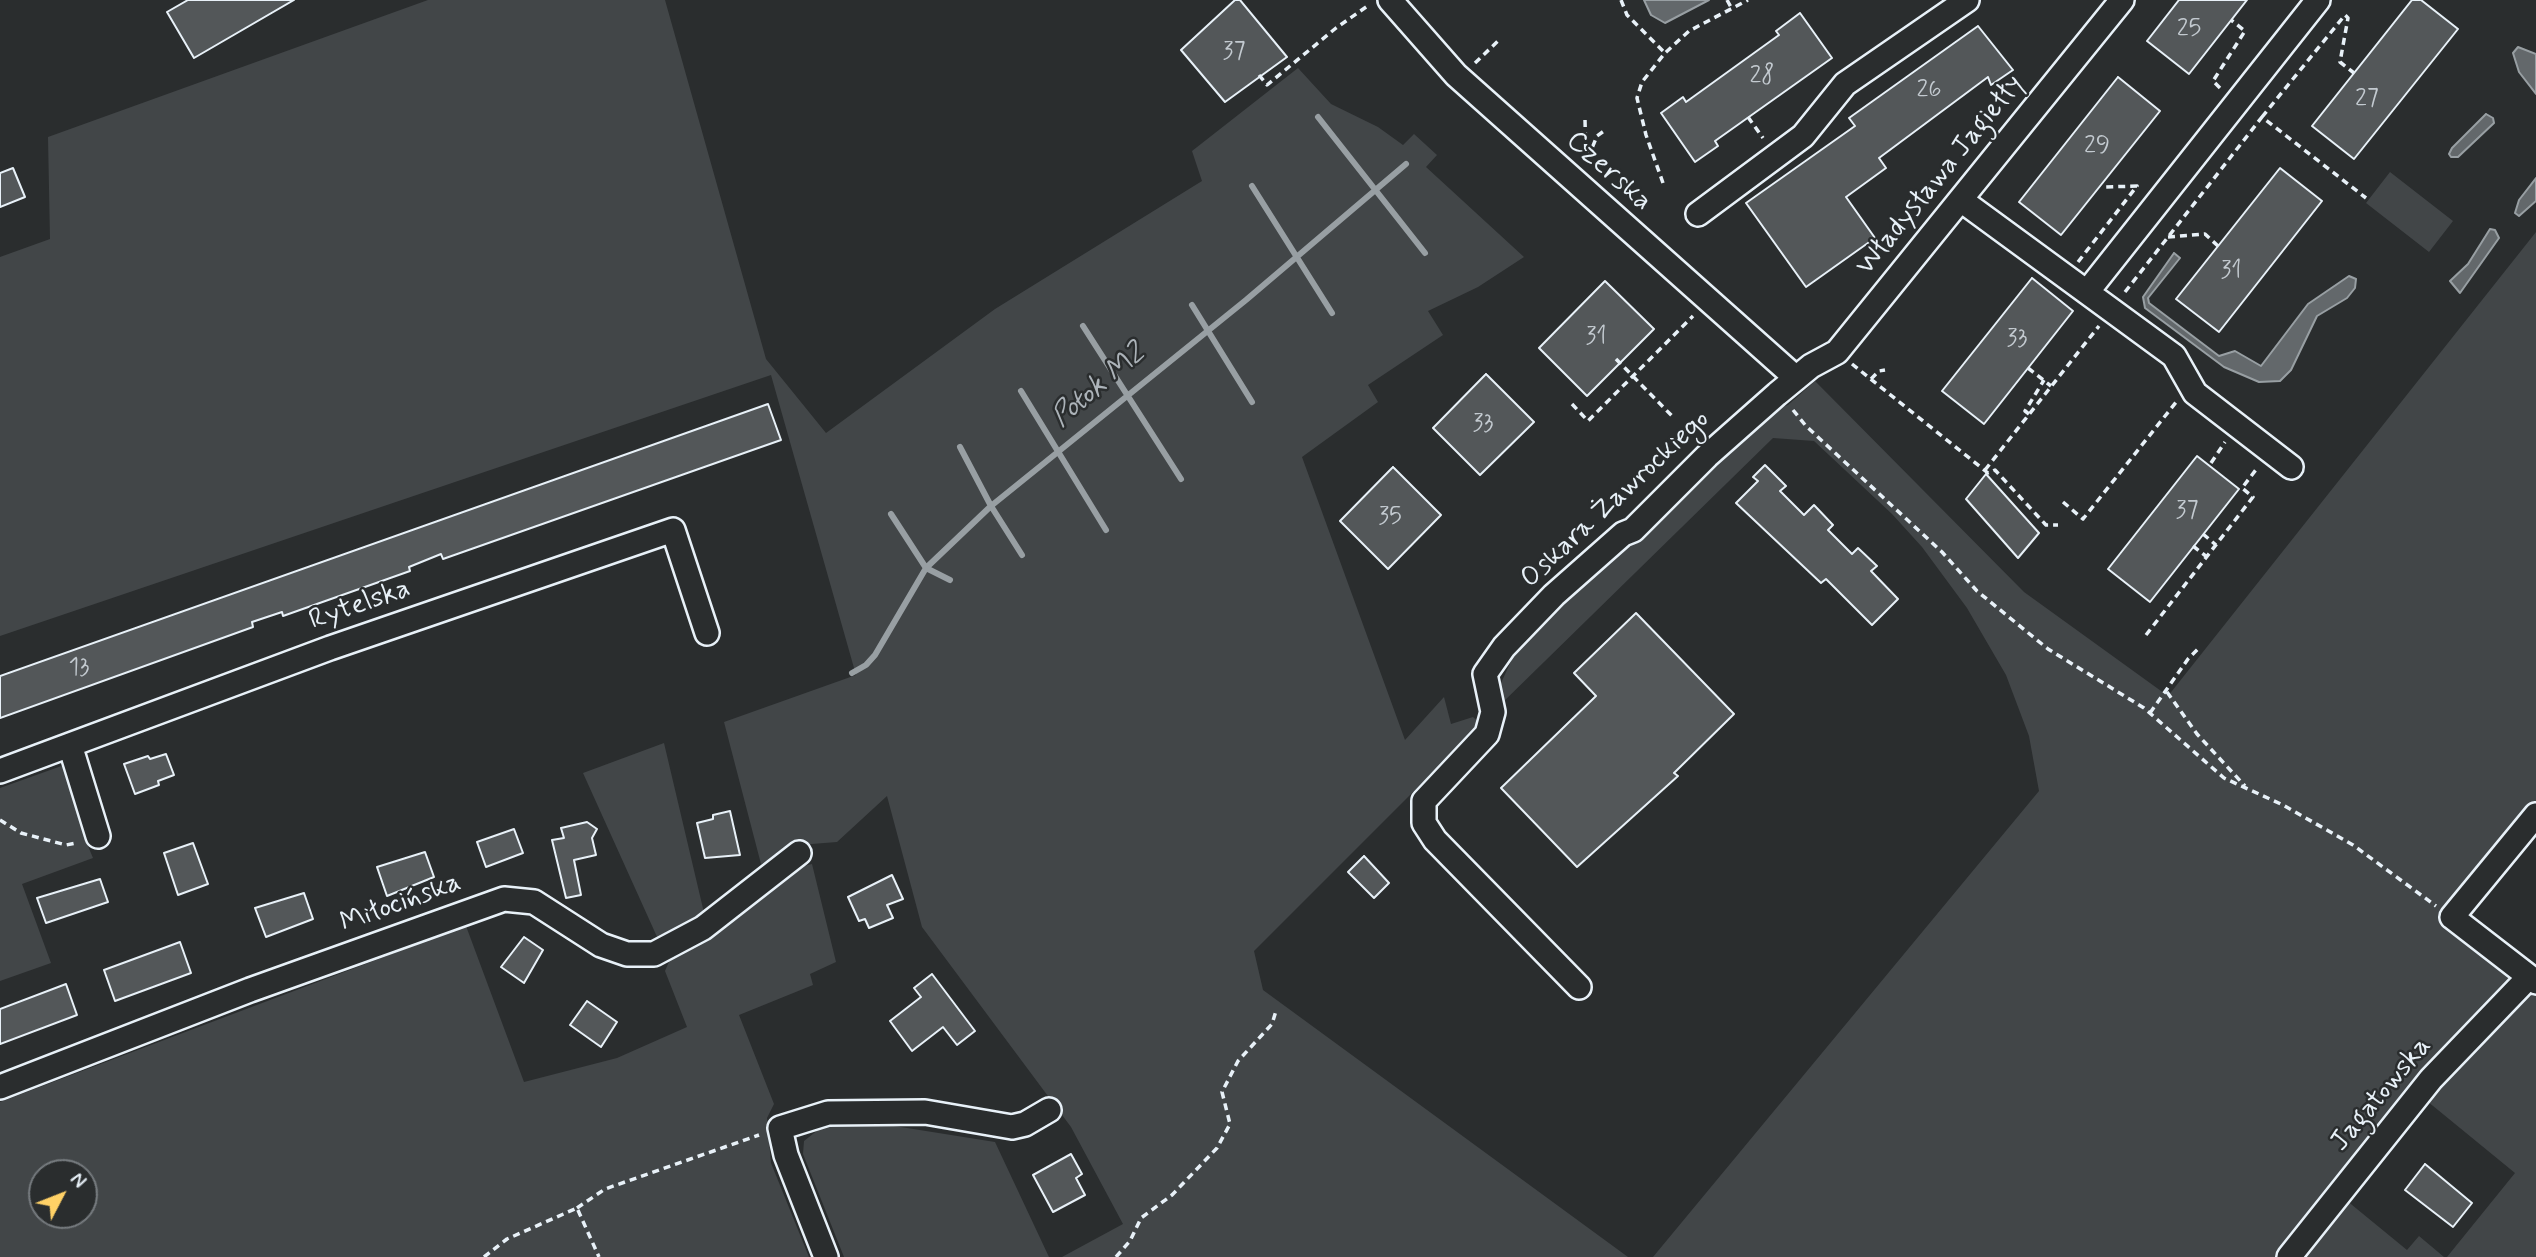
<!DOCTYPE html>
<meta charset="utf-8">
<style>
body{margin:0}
#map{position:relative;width:2536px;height:1257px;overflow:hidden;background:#2a2d2e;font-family:Mynerve,sans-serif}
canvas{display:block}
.north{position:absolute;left:28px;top:1159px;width:70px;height:70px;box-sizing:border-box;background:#2a2d2e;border:2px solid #767b7f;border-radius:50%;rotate:48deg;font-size:19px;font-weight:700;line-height:28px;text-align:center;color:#e8f1f8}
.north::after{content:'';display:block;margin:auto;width:24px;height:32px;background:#ffd166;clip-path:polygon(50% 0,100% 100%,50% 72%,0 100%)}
</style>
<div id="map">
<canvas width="2536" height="1257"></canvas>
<div class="north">N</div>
</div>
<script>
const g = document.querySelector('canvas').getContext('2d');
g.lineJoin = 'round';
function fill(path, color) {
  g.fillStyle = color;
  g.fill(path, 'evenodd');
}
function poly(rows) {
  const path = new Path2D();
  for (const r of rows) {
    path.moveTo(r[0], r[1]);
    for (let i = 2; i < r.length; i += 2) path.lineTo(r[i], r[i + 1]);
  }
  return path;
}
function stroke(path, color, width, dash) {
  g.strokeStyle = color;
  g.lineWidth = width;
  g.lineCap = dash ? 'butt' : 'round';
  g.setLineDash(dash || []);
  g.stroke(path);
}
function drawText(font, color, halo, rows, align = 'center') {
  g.font = font + ' Mynerve,sans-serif';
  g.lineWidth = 5;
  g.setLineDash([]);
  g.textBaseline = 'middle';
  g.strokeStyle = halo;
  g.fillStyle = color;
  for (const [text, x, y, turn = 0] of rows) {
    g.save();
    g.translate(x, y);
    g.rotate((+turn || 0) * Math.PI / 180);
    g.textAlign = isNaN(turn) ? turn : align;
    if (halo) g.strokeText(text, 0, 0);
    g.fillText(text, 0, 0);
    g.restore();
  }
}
const green = poly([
 [428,0,665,0,766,359,826,433,995,309,1202,181,1192,151,1298,68,1331,104,1378,127,1403,145,1414,134,1437,155,1426,167,1524,257,1478,287,1428,311,1443,335,1368,385,1378,402,1302,457,1405,740,1444,697,1451,724,1473,717,1481,724,1254,951,1263,990,1628,1257,1062,1257,1123,1224,1071,1127,922,927,887,796,837,842,799,845,761,864,724,722,856,675,771,375,0,636,0,257,50,239,48,137],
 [2390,172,2453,221,2429,252,2366,203],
 [2536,232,2536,802,2463,898,2445,916,2517,969,2279,1257,1653,1257,2039,791,2029,736,2006,675,1967,608,1922,547,1892,514,1814,441,1773,438,1499,706,1497,702,1501,683,1512,659,1554,606,1777,409,1788,405,1815,381,2024,592,2168,696],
 [664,743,705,917,658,939,583,773],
 [67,764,91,831,88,846,93,858,22,884,51,963,0,981,0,788],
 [812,864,836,962,810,974,813,985,739,1015,774,1104,767,1118,771,1163,809,1257,0,1257,0,1102,466,926,524,1082,617,1058,687,1027,665,971,671,957,791,869],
 [42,1173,84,1173,84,1215,42,1215],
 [2536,995,2536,1257,2447,1257,2515,1173,2427,1101,2518,996],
 [882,1124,995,1142,1049,1257,844,1257,803,1154,804,1141,823,1126],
 [2346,1200,2407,1250,2419,1236,2444,1257,2298,1257]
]);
const water = poly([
 [1644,0,1709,0,1665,23,1651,15,1644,0],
 [2518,47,2536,54,2536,94,2519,72,2513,53,2518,47],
 [2486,114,2493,118,2494,123,2458,157,2451,157,2449,154,2452,148,2486,114],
 [2536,178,2536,201,2519,216,2515,213,2519,200,2536,178],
 [2490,229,2495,230,2499,238,2460,293,2450,281,2468,264,2490,229],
 [2174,253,2180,258,2148,298,2149,303,2219,356,2235,351,2261,366,2308,304,2349,276,2356,279,2355,288,2347,298,2317,316,2291,370,2280,381,2259,382,2224,367,2145,308,2143,297,2174,253]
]);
const stream = poly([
 [1318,117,1425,253],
 [1252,186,1332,313],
 [1192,305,1252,402],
 [1083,326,1181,479],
 [1021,391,1106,530],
 [960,447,991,506,1022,555],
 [891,514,926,568,950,580],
 [852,673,866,665,875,655,926,568,991,506,1246,300,1406,164]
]);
const building = poly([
 [188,0,294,0,194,58,167,12,188,0],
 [1235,0,1240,0,1287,57,1225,102,1181,50,1235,0],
 [2179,0,2247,0,2189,74,2147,41,2179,0],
 [2412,0,2421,0,2458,29,2354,159,2312,126,2412,0],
 [1800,13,1832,58,1715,141,1718,146,1695,162,1661,113,1683,97,1686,102,1779,35,1776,31,1800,13],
 [1978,26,2013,70,1991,85,1988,77,1879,158,1886,168,1846,197,1875,238,1806,287,1746,203,1855,126,1849,118,1978,26],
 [2118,77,2160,111,2061,235,2019,202,2118,77],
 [13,168,25,197,0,207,0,173,13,168],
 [2280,168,2322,201,2219,332,2176,299,2280,168],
 [2032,278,2073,311,1984,424,1942,391,2032,278],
 [1605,281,1654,329,1587,396,1539,348,1605,281],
 [1486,374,1534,422,1480,475,1433,428,1486,374],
 [768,404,781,440,443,559,441,554,409,567,410,571,283,616,282,612,252,622,253,627,0,718,0,676,768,404],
 [2197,456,2239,489,2150,602,2108,569,2197,456],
 [1765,465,1786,486,1780,491,1804,515,1814,505,1833,525,1828,530,1852,554,1858,548,1877,566,1871,571,1898,599,1872,625,1826,579,1821,583,1736,503,1758,481,1753,477,1765,465],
 [1393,467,1441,515,1388,569,1340,521,1393,467],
 [1986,474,2039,533,2018,558,1966,499,1986,474],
 [1636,613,1734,714,1674,773,1678,776,1577,867,1501,788,1596,696,1574,673,1636,613],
 [166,754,174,775,158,781,159,785,135,794,124,764,148,756,150,759,166,754],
 [730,811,740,855,705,858,697,823,713,819,713,815,730,811],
 [587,822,597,829,592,838,596,855,574,860,581,895,566,898,552,840,564,838,561,828,587,822],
 [514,829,523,853,486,867,477,842,514,829],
 [193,843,208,884,178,895,164,853,193,843],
 [425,852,434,877,387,896,377,867,425,852],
 [1364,856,1389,883,1374,898,1348,872,1364,856],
 [892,875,903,899,887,905,893,918,869,928,865,919,859,921,848,897,892,875],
 [100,879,108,902,46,923,37,898,100,879],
 [304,893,313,919,266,937,255,908,304,893],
 [524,937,543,950,524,983,501,967,524,937],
 [180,942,191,973,115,1001,104,970,180,942],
 [932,974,975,1031,957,1045,943,1027,912,1051,890,1021,921,997,914,988,932,974],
 [66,984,77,1015,0,1044,0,1009,66,984],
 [587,1001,617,1022,601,1047,570,1025,587,1001],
 [1071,1154,1082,1174,1076,1178,1085,1195,1053,1212,1033,1175,1071,1154],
 [2425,1164,2472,1203,2453,1227,2405,1190,2425,1164]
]);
const path = poly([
 [1621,0,1627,15,1665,53],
 [1727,0,1732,9],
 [1475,63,1498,41],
 [1259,75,1267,85,1336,28,1369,5],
 [2220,88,2213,81,2245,31,2231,20],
 [1748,117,1763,138],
 [2262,117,2345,15,2348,18,2340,62,2354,73],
 [1585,120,1586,160],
 [1588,158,1597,136,1604,131],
 [1663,183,1646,135,1637,98,1642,82,1665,53,1689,31,1748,0],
 [2168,237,2205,234,2218,246],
 [2078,262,2137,186,2106,187,2102,183],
 [2125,292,2262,117,2366,198],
 [1616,359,1673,417],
 [1852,364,1988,473,1995,470,2046,525,2058,525],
 [2028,368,2051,386],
 [1871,379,1879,371,1885,370],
 [1572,404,1588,421,1693,316],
 [1793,410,1806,426,1942,552,1977,591,2048,649,2144,708,2224,778,2283,805,2353,845,2436,906],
 [2029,414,2025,411,2044,380],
 [2211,463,2225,442],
 [1985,470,2099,326],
 [2063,502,2083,519,2177,401],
 [2203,534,2216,545],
 [2193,546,2207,557],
 [2146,635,2253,497,2242,488,2258,467],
 [2167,692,2197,734,2245,786],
 [2150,713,2188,659,2200,647],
 [0,820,21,833,66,845,76,843],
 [577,1208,605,1189,759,1135],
 [484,1257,507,1239,577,1208,599,1257],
 [1116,1257,1130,1241,1141,1218,1172,1195,1217,1148,1230,1124,1222,1092,1238,1061,1272,1024,1276,1011]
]);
const minor = poly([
 [1390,0,1456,75,1796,378],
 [1961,200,2174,356,2195,393,2291,467],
 [1698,214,1803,136,1845,84,1967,0],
 [2087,292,2318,0],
 [70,745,98,836],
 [0,771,330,648,673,530,707,633],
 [2536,815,2452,917,2536,982],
 [1579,987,1435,840,1424,823,1424,801,1487,734,1493,712,1485,674,1504,647,1554,595,1623,534,1633,530,1707,456,1777,394,1811,366,1837,352,2122,0],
 [0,1087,250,990,504,899,534,902,601,945,627,954,654,954,703,928,799,853],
 [826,1257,786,1155,780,1128,828,1113,925,1112,1012,1127,1025,1124,1049,1110],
 [2289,1257,2431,1079,2529,977]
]);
const numberNames = [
 ["25",2189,30],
 ["37",1234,53],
 ["28",1762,77],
 ["26",1929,91],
 ["27",2367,100],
 ["29",2097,147],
 ["31",2231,272],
 ["31",1596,338],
 ["33",2017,340],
 ["33",1483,425],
 ["37",2187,512],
 ["35",1390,518],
 ["13",79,669]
];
const streetNames = [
 ["Czerska",1608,172,42],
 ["Władysława Jagiełły",1941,176,-51],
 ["Oskara Żawrockiego",1616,500,-43],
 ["Rytelska",360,606,-19],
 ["Miłocińska",401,904,-20],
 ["Jagatowska",2382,1095,-50]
];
const waterNames = [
 ["Potok M2",1099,387,-40]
];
fill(green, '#424648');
fill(water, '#63686b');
stroke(water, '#989fa3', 2);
stroke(stream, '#989fa3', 6);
fill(building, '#535759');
stroke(building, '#e8f1f8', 2);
stroke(minor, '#e8f1f8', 28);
stroke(path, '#e8f1f8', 3.5, [7, 5]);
stroke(minor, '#2a2d2e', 23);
drawText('24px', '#c3cad0', null, numberNames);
drawText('28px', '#e8f1f8', '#2a2d2e', streetNames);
drawText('italic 30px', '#acb3b9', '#2a2d2e', waterNames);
</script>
